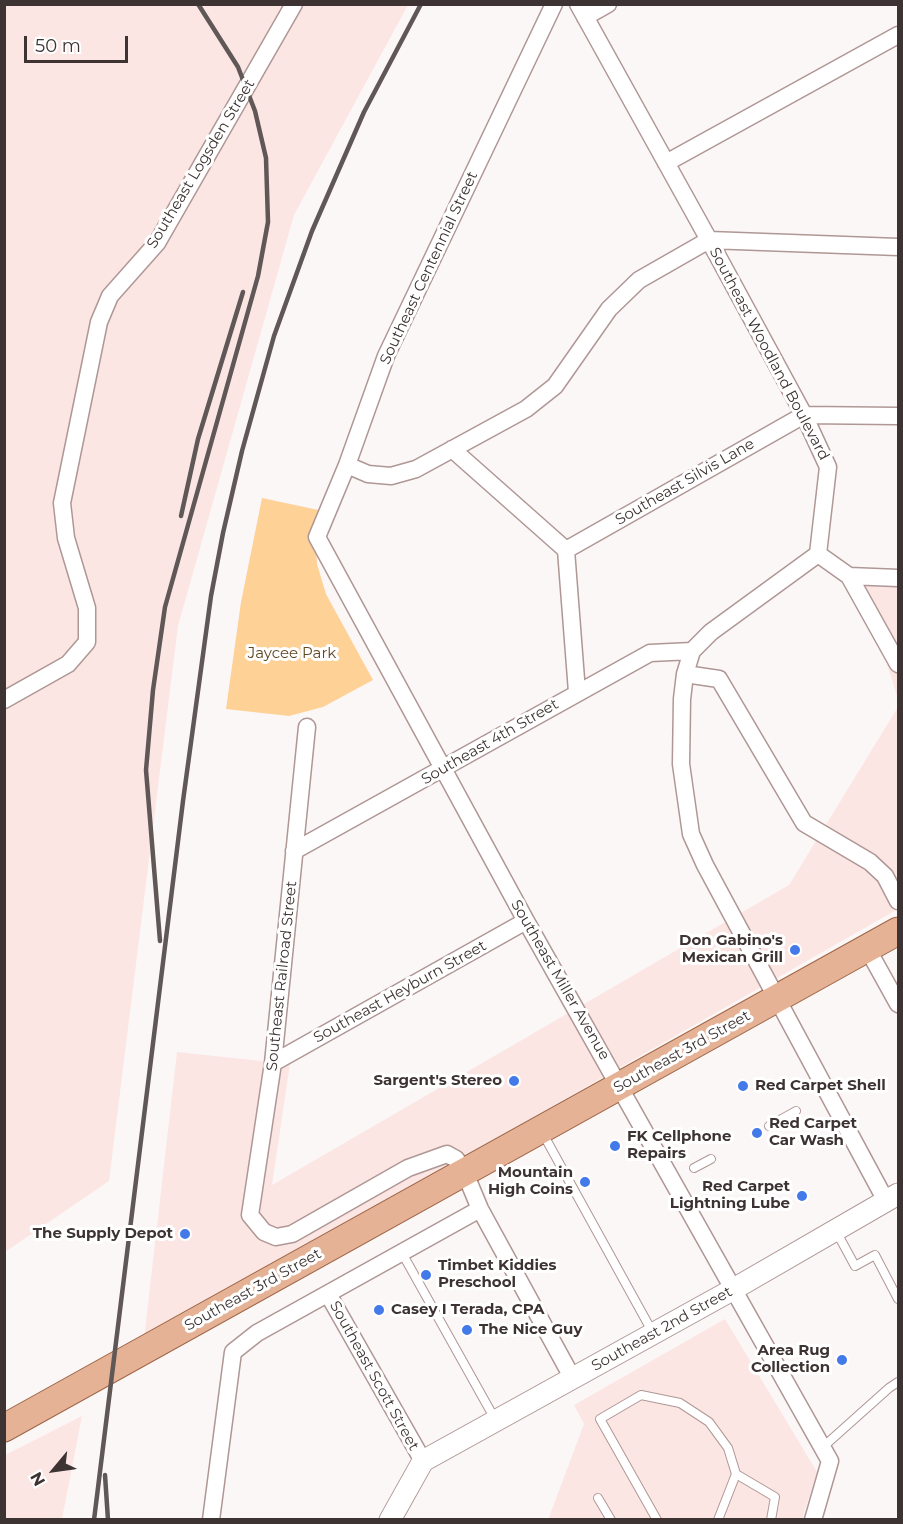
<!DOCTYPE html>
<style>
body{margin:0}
#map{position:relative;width:903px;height:1524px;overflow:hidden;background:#fcf7f7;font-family:Montserrat,sans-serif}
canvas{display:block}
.frame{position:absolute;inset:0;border:6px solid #3c3332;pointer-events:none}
.north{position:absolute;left:24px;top:1440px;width:60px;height:60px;-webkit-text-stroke:4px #fff;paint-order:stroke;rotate:241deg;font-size:16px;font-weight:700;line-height:24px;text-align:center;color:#3c3332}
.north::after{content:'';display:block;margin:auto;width:21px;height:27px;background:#3c3332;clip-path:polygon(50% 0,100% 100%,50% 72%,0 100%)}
.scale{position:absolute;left:24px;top:36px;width:104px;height:27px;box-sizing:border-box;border:3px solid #3c3332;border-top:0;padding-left:8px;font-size:18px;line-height:21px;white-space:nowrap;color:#3c3332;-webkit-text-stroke:4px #fff;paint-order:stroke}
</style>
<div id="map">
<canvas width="903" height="1524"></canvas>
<div class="frame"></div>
<div class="north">N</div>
<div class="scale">50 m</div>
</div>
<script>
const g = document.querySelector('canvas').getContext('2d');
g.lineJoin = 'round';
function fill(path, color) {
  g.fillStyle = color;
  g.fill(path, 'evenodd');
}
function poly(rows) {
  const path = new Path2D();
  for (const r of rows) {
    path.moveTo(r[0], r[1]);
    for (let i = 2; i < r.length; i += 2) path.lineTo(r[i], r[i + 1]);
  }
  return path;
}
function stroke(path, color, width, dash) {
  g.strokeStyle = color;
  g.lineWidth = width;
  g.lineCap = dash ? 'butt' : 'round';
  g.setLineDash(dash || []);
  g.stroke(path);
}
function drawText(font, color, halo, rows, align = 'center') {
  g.font = font + ' Montserrat,sans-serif';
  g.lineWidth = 6;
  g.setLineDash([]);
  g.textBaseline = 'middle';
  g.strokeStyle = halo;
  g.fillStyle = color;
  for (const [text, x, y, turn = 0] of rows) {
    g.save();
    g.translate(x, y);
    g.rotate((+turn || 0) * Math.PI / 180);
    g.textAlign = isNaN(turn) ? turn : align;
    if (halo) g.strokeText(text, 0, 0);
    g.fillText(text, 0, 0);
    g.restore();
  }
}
const built = poly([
 [5,5,408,5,294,215,178,626,109,1181,5,1252],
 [858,572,898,573,898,699],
 [898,707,898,909,144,1339,177,1052,290,1064,272,1185,789,885],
 [725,1319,817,1472,802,1519,548,1520,584,1424,574,1405],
 [82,1416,62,1519,5,1519,5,1455]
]);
const green = poly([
 [262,498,323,511,316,547,317,564,326,594,373,680,323,707,289,716,226,709,241,602]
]);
const service = poly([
 [769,1126,796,1111],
 [542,1132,653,1333],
 [694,1168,711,1159],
 [836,1231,855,1266,875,1255,898,1299],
 [402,1253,496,1421],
 [823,1447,889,1388,898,1382],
 [736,1474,775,1497,771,1520],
 [598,1498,611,1520],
 [657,1520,600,1419,641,1395,680,1403,709,1422,728,1448,736,1474,718,1520]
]);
const minor = poly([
 [554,4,386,356,347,465,317,537,526,921,830,1461,813,1520],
 [578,4,709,240,804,415,828,467,818,554,711,632,692,651,685,674,682,699,681,764,691,834,705,865,886,1201],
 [585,17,608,4],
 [666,163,898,35],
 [452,449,566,550,577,692],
 [347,465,368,474,391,476,416,469,526,409,555,386,609,309,639,280,709,240,898,247],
 [566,550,804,415,898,416],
 [818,554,849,576,898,578],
 [849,576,898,664],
 [685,674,719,679,804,823,870,862,885,876,898,901],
 [4,700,68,664,87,642,87,608,66,538,62,503,99,322,110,296,157,243,294,4],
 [307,727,273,1063,250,1215,264,1232,276,1237,292,1234,408,1168,447,1154,456,1159,465,1173,480,1209,573,1379],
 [294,851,650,653,692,651],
 [867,948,898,1004],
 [273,1063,526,921],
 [328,1294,423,1461],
 [211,1520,233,1352,257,1333,480,1209]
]);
const tertiary = poly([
 [390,1520,423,1461,732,1290,898,1194]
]);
const primary = poly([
 [4,1428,898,931]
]);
const rail = poly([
 [181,516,198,439,243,292],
 [160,941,146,770,153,690,165,607,258,276,268,222,266,158,255,111,238,67,198,4],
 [105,1475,108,1520],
 [94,1520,183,801,211,596,223,533,242,451,274,336,312,231,364,112,421,4]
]);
const markers = [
 [795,950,6,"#4379e9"],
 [514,1081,6,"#4379e9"],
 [743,1086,6,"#4379e9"],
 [757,1133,6,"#4379e9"],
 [615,1146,6,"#4379e9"],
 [585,1182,6,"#4379e9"],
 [802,1196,6,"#4379e9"],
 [185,1234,6,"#4379e9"],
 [426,1275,6,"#4379e9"],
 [379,1310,6,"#4379e9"],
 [467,1330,6,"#4379e9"],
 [842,1360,6,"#4379e9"]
];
const streetNames = [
 ["Southeast Logsden Street",201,164,-59],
 ["Southeast Centennial Street",429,268,-65],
 ["Southeast Woodland Boulevard",769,354,62],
 ["Southeast Silvis Lane",685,482,-30],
 ["Southeast 4th Street",490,742,-30],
 ["Southeast Railroad Street",282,976,-84],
 ["Southeast Miller Avenue",560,980,60],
 ["Southeast Heyburn Street",400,992,-29],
 ["Southeast 3rd Street",682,1052,-29],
 ["Southeast 3rd Street",253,1290,-29],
 ["Southeast 2nd Street",662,1329,-29],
 ["Southeast Scott Street",374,1376,61]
];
const parkNames = [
 ["Jaycee Park",292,654]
];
const poiNames = [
 ["Don Gabino's",783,941],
 ["Mexican Grill",783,958],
 ["Sargent's Stereo",502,1081],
 ["Red Carpet Shell",755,1086,"left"],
 ["Red Carpet",769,1124,"left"],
 ["Car Wash",769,1141,"left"],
 ["FK Cellphone",627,1137,"left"],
 ["Repairs",627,1154,"left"],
 ["Mountain",573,1173],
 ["High Coins",573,1190],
 ["Red Carpet",790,1187],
 ["Lightning Lube",790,1204],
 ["The Supply Depot",173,1234],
 ["Timbet Kiddies",438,1266,"left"],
 ["Preschool",438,1283,"left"],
 ["Casey I Terada, CPA",391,1310,"left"],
 ["The Nice Guy",479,1330,"left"],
 ["Area Rug",830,1351],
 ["Collection",830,1368]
];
fill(built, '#fbe6e4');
fill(green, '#fed197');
stroke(service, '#af9795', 10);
stroke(minor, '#af9795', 19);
stroke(tertiary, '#af9795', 23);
stroke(primary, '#9e6445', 29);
stroke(service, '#fff', 8);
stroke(minor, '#fff', 16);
stroke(tertiary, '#fff', 21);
stroke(primary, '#e5b295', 27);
stroke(rail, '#605757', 4.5);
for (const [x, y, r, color] of markers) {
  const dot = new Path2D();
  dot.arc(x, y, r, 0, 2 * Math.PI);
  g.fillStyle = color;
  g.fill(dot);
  stroke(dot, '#fff', 2);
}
drawText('15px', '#3c3332', '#fff', streetNames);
drawText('15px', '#614723', '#fff', parkNames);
drawText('bold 15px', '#3c3332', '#fff', poiNames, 'right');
</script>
